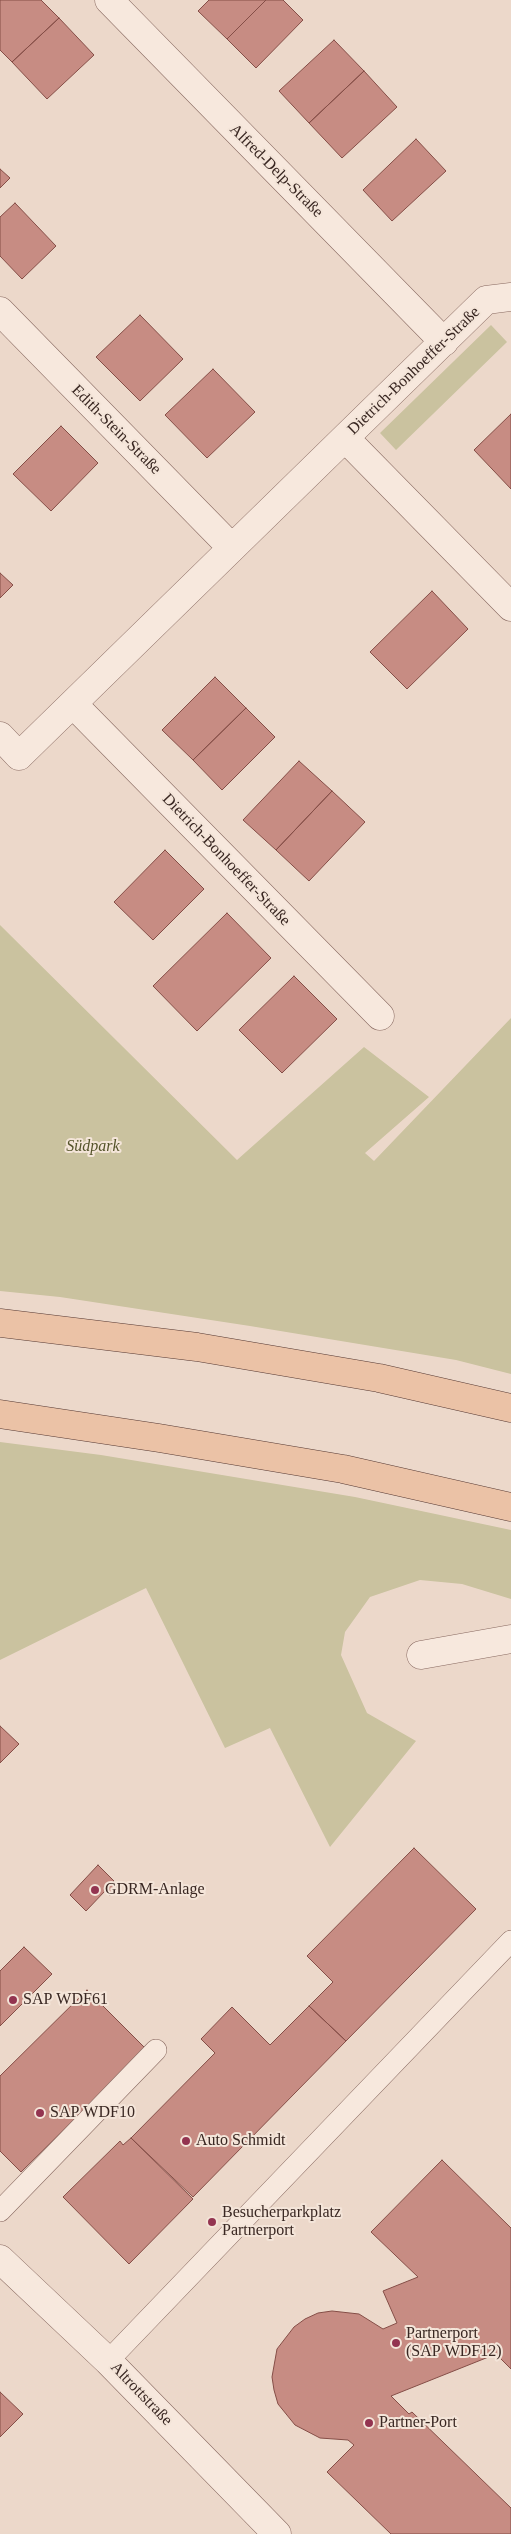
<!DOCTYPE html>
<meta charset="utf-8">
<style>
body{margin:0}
canvas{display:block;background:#ecd8ca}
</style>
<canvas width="511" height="2534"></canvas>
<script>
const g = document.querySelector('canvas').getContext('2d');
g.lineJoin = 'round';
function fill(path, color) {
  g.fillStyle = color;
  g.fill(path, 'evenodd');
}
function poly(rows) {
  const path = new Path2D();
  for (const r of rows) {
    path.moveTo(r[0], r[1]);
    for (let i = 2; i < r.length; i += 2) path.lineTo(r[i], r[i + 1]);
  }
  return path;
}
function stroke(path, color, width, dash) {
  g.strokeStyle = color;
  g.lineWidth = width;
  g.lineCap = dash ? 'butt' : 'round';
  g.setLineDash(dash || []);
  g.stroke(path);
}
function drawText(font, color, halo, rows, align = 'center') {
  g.font = font + ' Georgia,serif';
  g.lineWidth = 4;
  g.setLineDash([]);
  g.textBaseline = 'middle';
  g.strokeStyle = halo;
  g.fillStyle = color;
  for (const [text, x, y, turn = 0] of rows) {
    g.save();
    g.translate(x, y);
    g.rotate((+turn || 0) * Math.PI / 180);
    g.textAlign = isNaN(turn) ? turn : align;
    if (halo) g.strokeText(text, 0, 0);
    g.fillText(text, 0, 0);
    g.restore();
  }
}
const green = poly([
 [491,325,507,342,396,450,380,433],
 [0,925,237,1160,364,1047,429,1097,365,1153,374,1161,511,1018,511,1374,456,1360,250,1326,60,1297,0,1291],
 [0,1442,101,1455,355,1497,511,1530,511,1599,462,1584,420,1580,370,1597,345,1632,341,1655,367,1713,416,1741,330,1847,270,1728,225,1748,146,1588,0,1660]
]);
const building = poly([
 [0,0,41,0,59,18,12,62,0,50,0,0],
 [209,0,266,0,227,39,198,11,209,0],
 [266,0,283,0,303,20,256,68,227,39,266,0],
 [59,18,94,55,47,99,12,62,59,18],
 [334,40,364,71,309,123,279,91,334,40],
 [364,71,397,107,342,158,309,123,364,71],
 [416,139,446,171,392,221,363,190,416,139],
 [0,169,10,178,0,188,0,169],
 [15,203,56,246,22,279,0,256,0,217,15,203],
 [140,315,183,359,140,401,96,357,140,315],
 [213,369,255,412,207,458,165,415,213,369],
 [511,414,511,489,474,450,511,414],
 [61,426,98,463,51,511,13,474,61,426],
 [0,573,13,585,0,598,0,573],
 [432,591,468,629,407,689,370,652,432,591],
 [215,677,246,708,193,760,162,730,215,677],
 [246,708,275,737,222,790,193,760,246,708],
 [299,761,332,791,276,850,243,820,299,761],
 [332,791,365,822,309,881,276,850,332,791],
 [165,850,204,889,153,940,114,902,165,850],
 [227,913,271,958,197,1031,153,986,227,913],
 [294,976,337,1019,282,1073,239,1030,294,976],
 [0,1726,19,1744,0,1763,0,1726],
 [414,1848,476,1909,346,2041,309,2006,333,1982,307,1956,414,1848],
 [98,1865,114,1881,112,1883,118,1888,110,1896,105,1891,86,1911,70,1895,98,1865],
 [24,1947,52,1974,0,2026,0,1971,24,1947],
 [87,1990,146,2049,21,2172,0,2151,0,2076,87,1990],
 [309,2006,346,2041,193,2197,131,2138,215,2053,201,2039,232,2007,270,2045,309,2006],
 [131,2138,193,2199,129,2264,63,2197,120,2141,123,2145,131,2138],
 [442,2160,511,2228,511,2369,496,2354,391,2396,409,2414,412,2412,511,2508,511,2534,391,2534,327,2472,354,2445,348,2440,320,2438,295,2425,278,2404,274,2390,272,2377,277,2349,294,2327,305,2319,318,2313,332,2311,359,2314,383,2329,397,2323,383,2291,418,2277,371,2232,442,2160],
 [0,2392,23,2414,0,2437,0,2392]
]);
const service = poly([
 [0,2211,156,2050],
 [108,2361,511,1941]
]);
const minor = poly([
 [109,0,444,342],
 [0,311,232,548],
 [345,438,511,607],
 [73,704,380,1016],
 [0,736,19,756,486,300,511,297],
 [421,1655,511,1639],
 [0,2259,108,2361,277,2534]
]);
const primary = poly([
 [0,1323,197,1347,379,1378,511,1408],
 [0,1414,159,1438,343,1469,511,1507]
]);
const markers = [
 [95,1890,5,"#933450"],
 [13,2000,5,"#933450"],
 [40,2113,5,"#933450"],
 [186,2141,5,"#933450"],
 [212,2222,5,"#933450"],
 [396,2343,5,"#933450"],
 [369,2423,5,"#933450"]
];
const streetNames = [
 ["Alfred-Delp-Straße",276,171,45],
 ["Dietrich-Bonhoeffer-Straße",414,371,-44],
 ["Edith-Stein-Straße",116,430,45],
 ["Dietrich-Bonhoeffer-Straße",226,860,46],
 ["Altrottstraße",141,2394,46]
];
const parkNames = [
 ["Südpark",93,1147]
];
const poiNames = [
 ["GDRM-Anlage",105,1890],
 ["SAP WDF61",23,2000],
 ["SAP WDF10",50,2113],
 ["Auto Schmidt",196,2141],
 ["Besucherparkplatz",222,2213],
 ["Partnerport",222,2231],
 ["Partnerport",406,2334],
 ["(SAP WDF12)",406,2352],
 ["Partner-Port",379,2423]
];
fill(green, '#cac29f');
fill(building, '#c78c83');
stroke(building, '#854e47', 1);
stroke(service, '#886960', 22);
stroke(minor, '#886960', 29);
stroke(primary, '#563933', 29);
stroke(service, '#f7e8dd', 21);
stroke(minor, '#f7e8dd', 28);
stroke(primary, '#ebc2a6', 28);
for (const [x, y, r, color] of markers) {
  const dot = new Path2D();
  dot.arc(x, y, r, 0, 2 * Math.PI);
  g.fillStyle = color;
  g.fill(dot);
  stroke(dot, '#f4e5d9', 2);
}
drawText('16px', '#392722', '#f4e5d9', streetNames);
drawText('italic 16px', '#54532a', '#f4e5d9', parkNames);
drawText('16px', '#392722', '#f4e5d9', poiNames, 'left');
</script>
